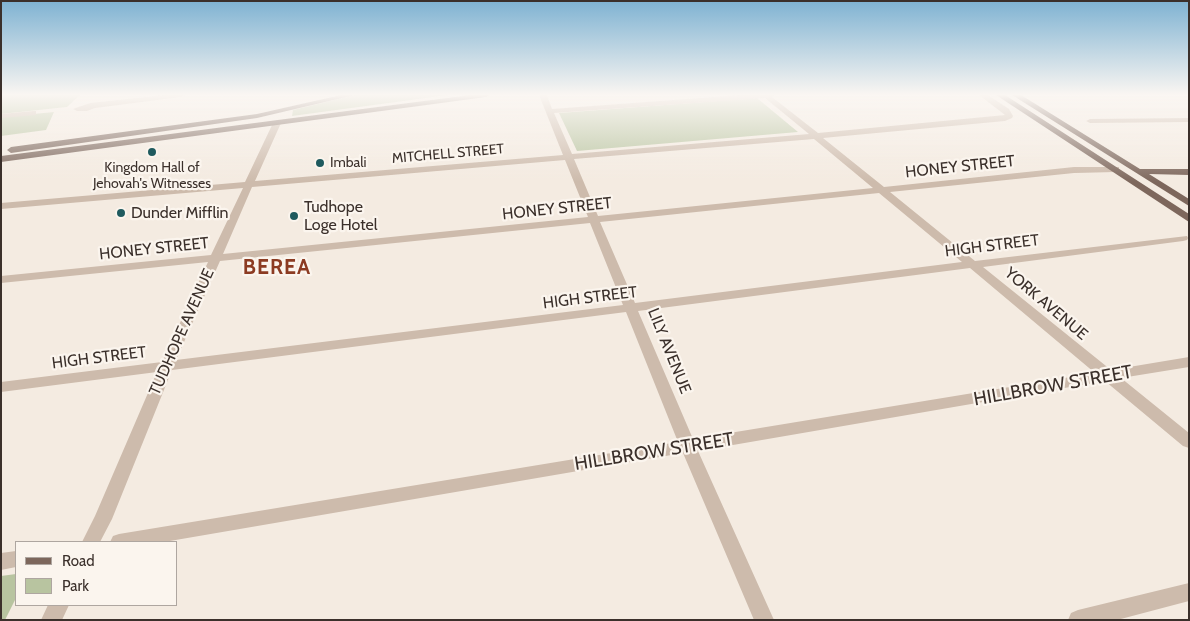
<!DOCTYPE html>
<style>
body{margin:0}
#map{position:relative;width:1190px;height:621px;overflow:hidden;background:#f4ebe1;font-family:Cabin,sans-serif}
canvas{display:block}
.frame{position:absolute;inset:0;border:2px solid #3b302b;pointer-events:none}
.legend{position:absolute;left:15px;top:541px;width:162px;height:65px;box-sizing:border-box;background:#fbf5ee;border:1px solid #aea6a0;margin:0;padding:6px 9px;list-style:none;font-size:15px;color:#3b302b}
.legend li{display:flex;align-items:center;gap:10px;height:25px}
.legend b{width:25px;border:1px solid #aea6a0}
</style>
<div id="map">
<canvas width="1190" height="621"></canvas>
<div class="frame"></div>
<ul class="legend">
<li><b style="height:6px;background:#7d675c"></b>Road</li>
<li><b style="height:14px;background:#b8c4a0"></b>Park</li>
</ul>
</div>
<script>
const g = document.querySelector('canvas').getContext('2d');
g.lineJoin = 'round';
function fill(path, color) {
  g.fillStyle = color;
  g.fill(path, 'evenodd');
}
function poly(rows) {
  const path = new Path2D();
  for (const r of rows) {
    path.moveTo(r[0], r[1]);
    for (let i = 2; i < r.length; i += 2) path.lineTo(r[i], r[i + 1]);
  }
  return path;
}
function stroke(path, color, width, dash) {
  g.strokeStyle = color;
  g.lineWidth = width;
  g.lineCap = dash ? 'butt' : 'round';
  g.setLineDash(dash || []);
  g.stroke(path);
}
function drawText(font, color, halo, rows, align = 'center') {
  g.font = font + ' Cabin,sans-serif';
  g.lineWidth = 4.5;
  g.setLineDash([]);
  g.textBaseline = 'middle';
  g.strokeStyle = halo;
  g.fillStyle = color;
  for (const [text, x, y, turn = 0] of rows) {
    g.save();
    g.translate(x, y);
    g.rotate((+turn || 0) * Math.PI / 180);
    g.textAlign = isNaN(turn) ? turn : align;
    if (halo) g.strokeText(text, 0, 0);
    g.fillText(text, 0, 0);
    g.restore();
  }
}
const green = poly([
 [1,95,80,95,67,107,1,114],
 [355,95,448,95,292,116,293,110],
 [757,98,798,132,577,151,559,113],
 [54,112,46,130,1,136,1,117],
 [16,574,16,598,5,620,1,620,1,576]
]);
const minor = poly([
 [164,95,185,95,181,97,95,108,87,111,77,111,73,109,90,103,164,95],
 [539,95,547,95,552,109,740,95,774,95,772,97,818,133,1005,115,979,95,988,95,1009,109,1013,116,1012,118,1005,121,823,138,884,187,1074,167,1119,167,1119,171,1116,172,1074,173,890,192,975,261,1187,236,1188,238,1187,240,1183,241,983,267,1111,370,1189,357,1189,367,1121,378,1189,433,1189,448,1183,446,1105,381,698,451,774,620,754,620,683,453,164,542,110,542,113,536,119,534,678,442,626,312,172,370,112,519,100,542,82,542,95,516,157,372,1,392,1,382,162,362,208,262,1,283,1,276,211,255,243,188,1,209,1,203,245,182,273,123,277,121,281,123,255,181,563,155,539,95],
 [765,98,809,134,572,154,554,113,765,98],
 [814,139,873,188,598,216,574,159,814,139],
 [565,160,588,217,223,254,252,187,565,160],
 [879,193,962,262,635,303,600,222,879,193],
 [590,223,623,305,176,360,220,261,590,223],
 [970,268,1095,373,693,439,638,311,970,268],
 [33,111,36,111,36,115,1,118,1,114,33,111],
 [1189,118,1189,122,1090,123,1086,121,1090,119,1189,118],
 [16,551,16,567,1,570,1,553,16,551],
 [1189,583,1189,601,1117,620,1068,620,1071,613,1078,610,1189,583],
 [48,605,69,605,62,620,41,620,48,605]
]);
const major = poly([
 [341,95,355,95,257,118,11,153,7,150,11,147,257,114,341,95],
 [470,95,490,95,486,97,1,162,1,156,470,95],
 [996,95,1005,95,1189,214,1189,222,996,95],
 [1012,95,1021,95,1140,169,1189,169,1189,175,1149,174,1189,199,1189,206,1012,95]
]);
const markers = [
 [152,152,5,"#1f5a5e"],
 [320,163,5,"#1f5a5e"],
 [121,213,5,"#1f5a5e"],
 [294,216,5,"#1f5a5e"]
];
const farStreetnames = [
 ["MITCHELL STREET",448,154,-5]
];
const farPoinames = [
 ["Imbali",330,163],
 ["Kingdom Hall of",152,168,"center"],
 ["Jehovah's Witnesses",152,184,"center"]
];
const streetNames = [
 ["HONEY STREET",960,167,-6],
 ["HONEY STREET",557,209,-6],
 ["HIGH STREET",992,246,-7],
 ["HONEY STREET",154,249,-6],
 ["HIGH STREET",590,298,-7],
 ["YORK AVENUE",1046,304,40],
 ["TUDHOPE AVENUE",182,332,-66],
 ["LILY AVENUE",669,351,68],
 ["HIGH STREET",99,358,-7]
];
const poiNames = [
 ["Tudhope",304,207],
 ["Loge Hotel",304,225],
 ["Dunder Mifflin",131,213]
];
const nearStreetnames = [
 ["HILLBROW STREET",1053,386,-10],
 ["HILLBROW STREET",654,452,-9]
];
const districtNames = [
 ["BEREA",277,268]
];
fill(green, '#b8c4a0');
fill(minor, '#cdbbac');
fill(major, '#7d675c');
const sky = g.createLinearGradient(0, 0, 0, 182);
sky.addColorStop(0, '#7eb2d2');
sky.addColorStop(0.52, '#faf6f2');
sky.addColorStop(1, '#faf6f200');
g.fillStyle = sky;
g.fillRect(0, 0, 1190, 182);
for (const [x, y, r, color] of markers) {
  const dot = new Path2D();
  dot.arc(x, y, r, 0, 2 * Math.PI);
  g.fillStyle = color;
  g.fill(dot);
  stroke(dot, '#fbf5ee', 2);
}
drawText('14px', '#3b302b', '#fbf5ee', farStreetnames);
drawText('14px', '#3b302b', '#fbf5ee', farPoinames, 'left');
drawText('16px', '#3b302b', '#fbf5ee', streetNames);
drawText('16px', '#3b302b', '#fbf5ee', poiNames, 'left');
drawText('19px', '#3b302b', '#fbf5ee', nearStreetnames);
g.letterSpacing = '1px';
drawText('bold 21px', '#8c3b22', '#fbf5ee', districtNames);
g.letterSpacing = '0px';
</script>
